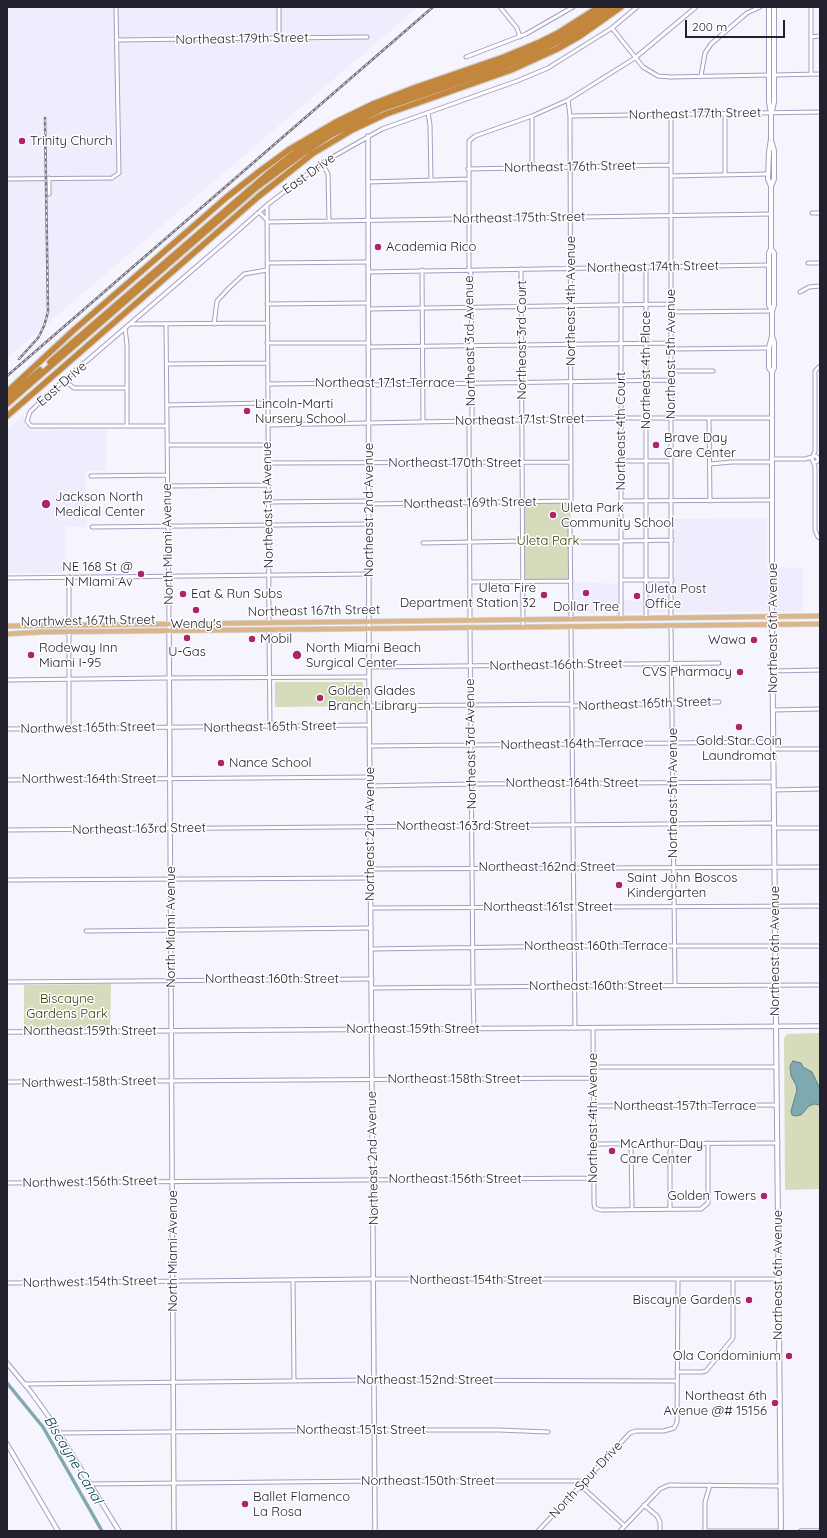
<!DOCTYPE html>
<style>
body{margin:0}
#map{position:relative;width:827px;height:1538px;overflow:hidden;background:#f6f4fc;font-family:Quicksand,sans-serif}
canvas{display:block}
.frame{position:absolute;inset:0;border:8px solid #24212e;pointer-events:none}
.scale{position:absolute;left:685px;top:20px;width:100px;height:18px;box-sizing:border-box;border:2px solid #24212e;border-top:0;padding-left:5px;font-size:12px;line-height:14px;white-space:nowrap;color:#24212e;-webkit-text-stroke:3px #fff;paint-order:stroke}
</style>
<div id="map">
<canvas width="827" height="1538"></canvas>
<div class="frame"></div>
<div class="scale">200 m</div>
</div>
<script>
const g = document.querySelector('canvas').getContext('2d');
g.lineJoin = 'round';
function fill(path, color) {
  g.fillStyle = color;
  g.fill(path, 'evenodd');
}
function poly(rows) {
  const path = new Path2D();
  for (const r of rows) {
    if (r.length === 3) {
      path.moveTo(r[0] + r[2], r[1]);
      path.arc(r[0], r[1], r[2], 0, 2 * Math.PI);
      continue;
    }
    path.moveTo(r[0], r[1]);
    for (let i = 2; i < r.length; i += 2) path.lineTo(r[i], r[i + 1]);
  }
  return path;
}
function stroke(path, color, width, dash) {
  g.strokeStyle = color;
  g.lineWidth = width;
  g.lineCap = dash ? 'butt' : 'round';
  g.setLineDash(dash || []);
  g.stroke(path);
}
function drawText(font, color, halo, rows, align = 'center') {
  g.font = font + ' Quicksand,sans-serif';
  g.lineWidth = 3;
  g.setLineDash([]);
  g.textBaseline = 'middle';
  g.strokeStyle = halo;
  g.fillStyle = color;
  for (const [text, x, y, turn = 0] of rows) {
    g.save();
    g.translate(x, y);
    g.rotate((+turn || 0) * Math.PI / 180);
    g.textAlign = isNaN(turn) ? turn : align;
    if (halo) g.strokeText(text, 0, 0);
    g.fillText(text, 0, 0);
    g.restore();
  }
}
const built = poly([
 [7,7,418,7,7,358],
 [23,414,25,426,32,431,106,429,106,471,86,471,86,527,65,527,66,573,7,573,7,431],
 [767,518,766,567,803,568,803,611,573,613,574,582,619,584,618,600,648,601,649,582,675,582,674,519]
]);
const green = poly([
 [571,502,570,579,525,581,525,503],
 [275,682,363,682,365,706,275,707],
 [111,984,110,1028,24,1027,24,985],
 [820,1033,820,1189,785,1190,784,1038,787,1034]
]);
const water = poly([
 [793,1061,801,1063,803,1067,812,1072,820,1089,820,1105,814,1104,809,1106,801,1115,795,1116,792,1115,791,1111,797,1090,796,1085,791,1076,790,1066,793,1061]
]);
const canal = poly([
 [7,1383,43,1427,102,1531]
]);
const minor = poly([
 [279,7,279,38],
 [500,7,517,28,520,37],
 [811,7,811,74],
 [612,28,643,67,658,76,671,77,769,75],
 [811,37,820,36],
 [117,40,367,37],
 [466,57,526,34,573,7],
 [774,75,820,74],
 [701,76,705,53,711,44,747,13,760,7],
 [428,113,430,125,431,180],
 [671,115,671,618],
 [570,116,820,112],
 [322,163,328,174,329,221],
 [532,167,532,116],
 [468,169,671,165],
 [725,175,725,114],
 [671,176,768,174],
 [49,178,49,194],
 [7,179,112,178,119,173,116,7],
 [368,182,469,179],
 [267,205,269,622],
 [259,212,267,220],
 [812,213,820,213],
 [267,222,771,214],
 [267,263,368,262],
 [808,263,820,263],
 [646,266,646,618],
 [521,269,523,627],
 [422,270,423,422],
 [368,272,769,265],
 [800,292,809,287,820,286],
 [267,304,368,303],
 [368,309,671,304],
 [671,312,772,311],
 [130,324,268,323],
 [166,324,169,623],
 [214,324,217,301,228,289,244,274,267,270],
 [125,328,127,345,127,426],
 [267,343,369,343],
 [369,347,671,343],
 [671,349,769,348],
 [167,364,267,363],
 [671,371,713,371],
 [65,381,74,388,127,388],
 [268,384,364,383,372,385,671,380],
 [167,405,268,403],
 [709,418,710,501],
 [268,425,621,418,772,418],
 [167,426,31,426,27,421,30,412,46,396,224,243,267,205,322,163,382,129,517,81,548,68,612,28,637,7],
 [167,445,268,445],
 [815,459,3],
 [813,456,815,451,815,371,820,366],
 [772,459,805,459,812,457],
 [621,461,671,461],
 [813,461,815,467,815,530,818,537,820,538],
 [268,463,571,462],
 [710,464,732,462,772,462],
 [91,476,167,475],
 [168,486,268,485],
 [621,501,772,500],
 [269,502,369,501],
 [369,504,571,501,570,116,568,100],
 [570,524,571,619],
 [92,527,369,524],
 [621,541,672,540],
 [571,542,621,542],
 [423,543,524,541],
 [7,578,369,574],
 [621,580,672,580],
 [470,582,571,581],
 [621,619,621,267],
 [470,620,469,425,472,418,472,383,471,274,469,269,469,141,475,136,532,116,568,100,635,58,696,7],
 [69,624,69,577],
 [671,626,675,985],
 [571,627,575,1028],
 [470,628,473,987,474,1029],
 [269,630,270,727],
 [69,632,69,728],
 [369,667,719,663],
 [773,671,820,670],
 [7,680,164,678,369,677],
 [369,706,571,704],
 [571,706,719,702],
 [774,710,820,709],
 [7,729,369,725],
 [370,746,774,742],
 [774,749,820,749],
 [7,780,370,777],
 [370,786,472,784,774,782],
 [774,790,820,789],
 [774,828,820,828],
 [7,830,774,823],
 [371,869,820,867],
 [7,880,371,878],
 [371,908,820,906],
 [86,931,371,928],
 [371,949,573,946,820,946],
 [7,982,372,979],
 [372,988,575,986,820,985],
 [593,1028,594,1204,595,1208,601,1210,701,1209,708,1203,708,1143],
 [593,1067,776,1067],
 [7,1082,593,1078],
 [593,1106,777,1105],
 [631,1143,632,1209],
 [594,1144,778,1143],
 [7,1183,594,1178],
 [670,1209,670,1143],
 [293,1280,294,1381],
 [7,1283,369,1279,778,1279],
 [677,1372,702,1372,706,1371,733,1338,733,1280],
 [24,1384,374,1380,677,1381],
 [59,1433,375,1430,499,1430,548,1432],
 [89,1484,375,1481,585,1481],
 [580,1485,625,1526],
 [644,1505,657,1516,660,1522,660,1531],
 [538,1531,630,1433,636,1431,664,1431,674,1428,677,1422,678,1280],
 [620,1531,660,1489,669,1485,780,1486],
 [705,1531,781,1531],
 [705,1531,705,1502,710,1485]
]);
const tertiary = poly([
 [368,136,369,677,375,1531],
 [169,623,174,1531],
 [7,1032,820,1026],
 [7,1363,31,1392,49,1417,119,1531],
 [7,1444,58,1531],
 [801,1531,820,1531]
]);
const secondary = poly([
 [769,7,769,102,771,113,771,139,769,152,768,179,771,186,771,249,769,253,769,305,772,311],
 [772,111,774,102,774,7],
 [771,186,774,179,774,151,772,143],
 [771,249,774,253,774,305,772,311,772,336,769,348,769,368,772,372],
 [772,336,774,342,774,368,772,372,772,616,781,1531]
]);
const primary = poly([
 [7,626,820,616],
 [7,634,41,632,820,624]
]);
const motorway = poly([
 [50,362,270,172,301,148,328,131,390,101,520,56,562,35,607,7],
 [7,392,75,329,227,197,260,171,290,149,336,122,373,104,414,88,504,57,540,42,558,33,599,7],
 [7,398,40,370],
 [7,404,257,187,302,154,331,135,382,109,501,68,534,54,577,32,614,7],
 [7,416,259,196,312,154,352,130,386,114,511,70,557,49,580,36,621,7]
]);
const rail = poly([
 [19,359,38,338,44,326,48,312,45,118],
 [7,376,433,7]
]);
const markers = [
 [22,141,4,"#aa256e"],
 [378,247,4,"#aa256e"],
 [247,411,4,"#aa256e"],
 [656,445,4,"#aa256e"],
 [46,504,5,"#aa256e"],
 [553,515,4,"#aa256e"],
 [141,574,4,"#aa256e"],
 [586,593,4,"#aa256e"],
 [183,594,4,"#aa256e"],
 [544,595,4,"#aa256e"],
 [637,596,4,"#aa256e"],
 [196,610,4,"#aa256e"],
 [187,638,4,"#aa256e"],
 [252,639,4,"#aa256e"],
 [754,640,4,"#aa256e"],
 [31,655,4,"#aa256e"],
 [297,655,5,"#aa256e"],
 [740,672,4,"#aa256e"],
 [320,698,4,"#aa256e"],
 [739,727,4,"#aa256e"],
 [221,763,4,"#aa256e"],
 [619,885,4,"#aa256e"],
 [612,1151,4,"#aa256e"],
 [764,1196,4,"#aa256e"],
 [749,1300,4,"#aa256e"],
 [789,1356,4,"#aa256e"],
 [775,1403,4,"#aa256e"],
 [245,1504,4,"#aa256e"]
];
const streetNames = [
 ["Northeast 179th Street",242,39,-1],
 ["Northeast 177th Street",695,114,-1],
 ["Northeast 176th Street",570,167,-1],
 ["East Drive",309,174,-35],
 ["Northeast 175th Street",519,218,-1],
 ["Northeast 174th Street",653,267,-1],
 ["Northeast 4th Avenue",571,301,-90],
 ["Northeast 3rd Court",522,340,-90],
 ["Northeast 3rd Avenue",470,341,-91],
 ["Northeast 5th Avenue",671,354,-90],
 ["Northeast 4th Place",646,370,-90],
 ["Northeast 171st Terrace",385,383],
 ["East Drive",62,384,-41],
 ["Northeast 171st Street",520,420,-1],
 ["Northeast 4th Court",621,431,-90],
 ["Northeast 170th Street",455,463],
 ["Northeast 169th Street",470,503,-1],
 ["Northeast 1st Avenue",268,505,-91],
 ["Northeast 2nd Avenue",369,510,-90],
 ["North Miami Avenue",168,544,-91],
 ["Northeast 167th Street",314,611,-1],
 ["Northwest 167th Street",88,621,-1],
 ["Northeast 6th Avenue",773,628,-90],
 ["Northeast 166th Street",556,665,-1],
 ["Northeast 165th Street",645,704,-2],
 ["Northeast 165th Street",270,727,-1],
 ["Northwest 165th Street",88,728,-1],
 ["Northeast 3rd Avenue",471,744,-91],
 ["Northeast 164th Terrace",572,744,-1],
 ["Northwest 164th Street",89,779],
 ["Northeast 164th Street",572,783],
 ["Northeast 5th Avenue",673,793,-90],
 ["Northeast 163rd Street",463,826],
 ["Northeast 163rd Street",139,829,-1],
 ["Northeast 2nd Avenue",370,834,-90],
 ["Northeast 162nd Street",547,867],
 ["Northeast 161st Street",548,907],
 ["North Miami Avenue",171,927,-90],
 ["Northeast 160th Terrace",596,946],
 ["Northeast 6th Avenue",775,951,-90],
 ["Northeast 160th Street",272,979],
 ["Northeast 160th Street",596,986],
 ["Northeast 159th Street",413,1029],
 ["Northeast 159th Street",90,1031],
 ["Northeast 158th Street",454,1079],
 ["Northwest 158th Street",89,1082,-1],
 ["Northeast 157th Terrace",685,1106],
 ["Northeast 4th Avenue",593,1118,-90],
 ["Northeast 2nd Avenue",373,1158,-91],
 ["Northeast 156th Street",455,1179],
 ["Northwest 156th Street",90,1182,-1],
 ["North Miami Avenue",173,1251,-90],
 ["Northeast 6th Avenue",778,1275,-90],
 ["Northeast 154th Street",476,1280],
 ["Northwest 154th Street",90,1282,-1],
 ["Northeast 152nd Street",425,1380],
 ["Northeast 151st Street",361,1430],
 ["North Spur Drive",586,1480,-47],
 ["Northeast 150th Street",428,1481]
];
const poiNames = [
 ["Trinity Church",30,141],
 ["Academia Rico",386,247],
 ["Lincoln-Marti",255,404],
 ["Nursery School",255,419],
 ["Brave Day",664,438],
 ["Care Center",664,453],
 ["Jackson North",55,497],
 ["Medical Center",55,512],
 ["Uleta Park",561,508],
 ["Community School",561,523],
 ["NE 168 St @",133,567,"right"],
 ["N MIami Av",133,582,"right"],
 ["Uleta Fire",536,588,"right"],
 ["Department Station 32",536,603,"right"],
 ["Uleta Post",645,589],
 ["Office",645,604],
 ["Eat & Run Subs",191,594],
 ["Dollar Tree",586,607,"center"],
 ["Wendy's",196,624,"center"],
 ["Mobil",260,639],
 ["Wawa",746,640,"right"],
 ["Rodeway Inn",39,648],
 ["Miami I-95",39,663],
 ["North Miami Beach",306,648],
 ["Surgical Center",306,663],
 ["U-Gas",187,652,"center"],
 ["CVS Pharmacy",732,672,"right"],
 ["Golden Glades",328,691],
 ["Branch Library",328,706],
 ["Gold Star Coin",739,741,"center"],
 ["Laundromat",739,756,"center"],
 ["Nance School",229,763],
 ["Saint John Boscos",627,878],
 ["Kindergarten",627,893],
 ["McArthur Day",620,1144],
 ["Care Center",620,1159],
 ["Golden Towers",756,1196,"right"],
 ["Biscayne Gardens",741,1300,"right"],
 ["Ola Condominium",781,1356,"right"],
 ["Northeast 6th",767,1396,"right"],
 ["Avenue @# 15156",767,1411,"right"],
 ["Ballet Flamenco",253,1497],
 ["La Rosa",253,1512]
];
const parkNames = [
 ["Uleta Park",548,541],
 ["Biscayne",67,999],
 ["Gardens Park",67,1014]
];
const waterNames = [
 ["Biscayne Canal",73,1460,59]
];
fill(built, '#efecfd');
fill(green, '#d6dbbb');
fill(water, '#7fa9b1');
stroke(water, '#64808a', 1);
stroke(canal, '#7fa9b1', 3.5);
stroke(minor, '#a59ebf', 5);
stroke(tertiary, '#a59ebf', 5.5);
stroke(secondary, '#a59ebf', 6);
stroke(primary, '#d3d3d5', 6);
stroke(motorway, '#d3d3d5', 8);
stroke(minor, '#fff', 3);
stroke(tertiary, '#fff', 3.5);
stroke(secondary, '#fff', 4);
stroke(primary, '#dbb68b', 4.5);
stroke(motorway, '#c3863d', 5.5);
stroke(rail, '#787681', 2.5);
stroke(rail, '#fff', 1, [3]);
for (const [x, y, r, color] of markers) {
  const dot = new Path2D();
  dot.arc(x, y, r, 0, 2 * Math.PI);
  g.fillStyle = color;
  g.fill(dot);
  stroke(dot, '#fff', 1.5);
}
drawText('13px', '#24212e', '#fff', streetNames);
drawText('13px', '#24212e', '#fff', poiNames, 'left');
drawText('13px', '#383c00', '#fff', parkNames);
drawText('italic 14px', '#00424b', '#fff', waterNames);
</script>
